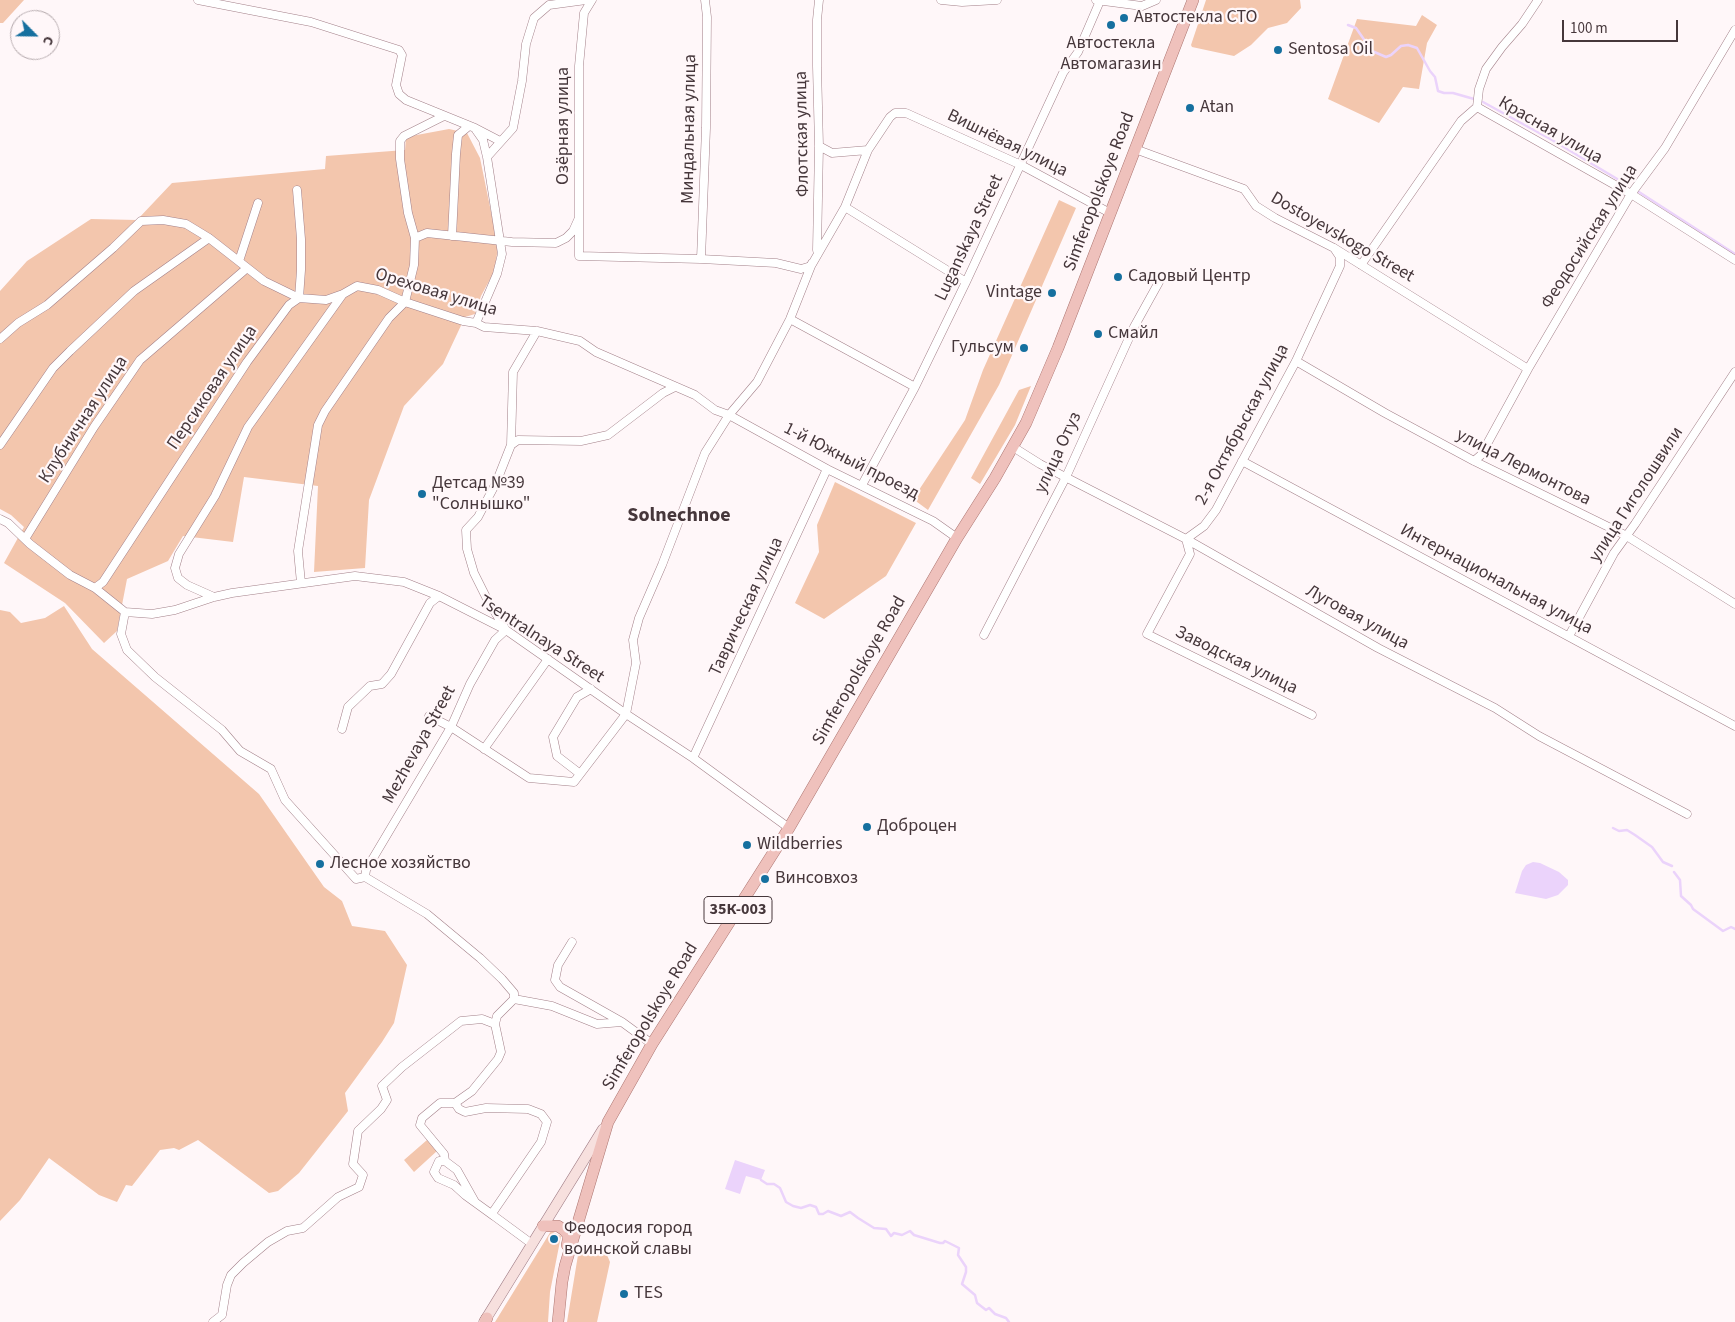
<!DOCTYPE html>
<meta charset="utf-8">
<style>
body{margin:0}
#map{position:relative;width:1735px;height:1322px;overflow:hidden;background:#fff7f9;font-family:"Source Sans 3",sans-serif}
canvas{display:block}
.north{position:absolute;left:10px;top:10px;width:50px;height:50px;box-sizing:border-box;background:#fff7f9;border:1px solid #b5aaad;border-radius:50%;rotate:113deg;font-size:14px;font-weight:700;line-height:20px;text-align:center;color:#46373b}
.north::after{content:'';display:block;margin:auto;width:18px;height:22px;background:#16709f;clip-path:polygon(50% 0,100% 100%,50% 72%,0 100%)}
.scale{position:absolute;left:1562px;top:20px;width:116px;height:22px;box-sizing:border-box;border:2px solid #46373b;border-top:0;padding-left:6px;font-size:15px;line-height:18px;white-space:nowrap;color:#46373b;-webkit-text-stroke:4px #fff7f9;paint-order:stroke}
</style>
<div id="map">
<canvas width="1735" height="1322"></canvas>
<div class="north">С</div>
<div class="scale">100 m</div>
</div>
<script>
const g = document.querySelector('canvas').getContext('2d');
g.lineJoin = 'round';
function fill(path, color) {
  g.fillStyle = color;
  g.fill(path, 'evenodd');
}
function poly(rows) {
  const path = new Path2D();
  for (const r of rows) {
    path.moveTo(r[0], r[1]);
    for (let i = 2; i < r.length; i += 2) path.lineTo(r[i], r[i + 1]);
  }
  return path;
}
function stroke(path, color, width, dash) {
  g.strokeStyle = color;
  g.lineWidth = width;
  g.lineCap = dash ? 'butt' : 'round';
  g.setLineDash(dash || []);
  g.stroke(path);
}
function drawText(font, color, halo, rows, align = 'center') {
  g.font = font + ' "Source Sans 3",sans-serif';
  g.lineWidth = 4.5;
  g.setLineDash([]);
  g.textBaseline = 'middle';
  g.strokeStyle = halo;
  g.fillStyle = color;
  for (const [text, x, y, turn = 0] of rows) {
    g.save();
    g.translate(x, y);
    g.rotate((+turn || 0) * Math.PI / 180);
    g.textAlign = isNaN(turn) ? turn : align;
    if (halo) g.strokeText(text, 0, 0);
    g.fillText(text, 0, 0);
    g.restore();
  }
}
const green = poly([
 [0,0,24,0,3,23,0,23],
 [1206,0,1300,0,1301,8,1287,23,1268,28,1251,45,1234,56,1192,47,1191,45],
 [1422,15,1437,25,1427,43,1419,89,1403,87,1379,123,1328,99,1357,19,1416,26],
 [449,129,467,133,480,158,498,246,495,270,481,296,475,314,465,317,443,364,404,406,369,500,365,568,314,572,318,486,244,477,233,542,183,536,168,561,127,579,117,631,104,643,65,603,4,563,24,527,11,515,0,509,0,291,27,261,91,219,137,220,172,183,325,169,326,156,405,150,406,137],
 [1059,200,1076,208,999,385,928,510,913,499,965,420,983,370],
 [1031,386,1015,425,980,484,971,478,1019,390],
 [835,482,916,523,886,576,824,619,795,603,819,552,817,525],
 [64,606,92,649,259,794,324,887,342,901,352,926,385,931,407,965,394,1023,382,1042,345,1093,348,1111,299,1173,278,1191,269,1193,198,1140,179,1150,174,1148,160,1150,132,1186,126,1185,117,1202,99,1195,49,1158,20,1200,0,1221,0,610,10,612,21,623,45,618],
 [427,1140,437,1151,414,1172,404,1160],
 [551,1231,561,1236,550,1292,548,1322,495,1322],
 [588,1251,600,1252,607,1255,610,1262,597,1322,567,1322,578,1255]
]);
const water = poly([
 [1533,862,1540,863,1559,872,1568,880,1568,885,1558,895,1546,899,1515,893,1522,871,1526,865],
 [735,1160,765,1170,761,1180,746,1176,740,1194,725,1189]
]);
const stream = poly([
 [1348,25,1356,28,1372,51,1386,57,1391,55,1401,46,1408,45,1417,48,1430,71,1435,77,1438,91,1444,93,1453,93,1474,99],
 [1483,102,1552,140,1624,183],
 [1639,192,1735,254],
 [1613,828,1619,831,1627,830,1635,835,1652,847,1663,862,1672,866],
 [1674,872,1680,880,1681,896,1691,905,1693,909,1723,931,1731,927,1735,929],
 [761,1180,767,1184,774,1184,780,1188,786,1202,793,1206,801,1208,810,1205,816,1207,819,1214,823,1214,828,1211,841,1216,850,1212,858,1218,874,1228,886,1229,891,1236,894,1233,902,1235,910,1231,914,1235,940,1243,943,1243,945,1241,959,1248,958,1255,966,1267,966,1272,962,1284,975,1295,977,1303,986,1310,989,1308,995,1314,1006,1318,1009,1322]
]);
const street = poly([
 [198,0,311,22,399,50,402,55,396,85,399,94,406,100,475,128,500,141],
 [592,0,584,13,579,66,579,256,701,259,776,263,801,269,811,266,812,263],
 [941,0,962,2,997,0],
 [1096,0,1142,6,1156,0],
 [1477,107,1631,194,1735,260],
 [476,130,483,140,487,157],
 [819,146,832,153,868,150],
 [1135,149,1244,189,1256,206,1275,218,1334,248,1528,369],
 [845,207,966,282],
 [452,236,456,154,458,135,469,126],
 [415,238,427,233,512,242,556,243,566,238,573,231,578,220],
 [817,250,819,146,817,66,817,20,819,0],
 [701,259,706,128,707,17,705,0],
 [239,261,258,203],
 [1361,265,1461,121,1477,107,1479,89,1486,69,1502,47,1522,24,1538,0],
 [790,319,915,387],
 [476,323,497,274,502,254,487,157,513,128,522,81,526,44,534,18,549,5,586,0],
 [0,339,18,323,47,305,113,248,141,221,163,220,186,224,209,238,264,281,299,298,326,300,343,294,357,286,378,290,405,302,463,321,476,323,484,327,537,331,580,341,596,352,695,395,715,410,729,415,827,469,933,521,957,538],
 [1296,361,1385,413,1474,461,1625,535,1735,604],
 [0,445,53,368,70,351,134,291,209,238],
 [511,445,518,440,581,441,608,435,663,393,675,387],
 [1013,447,1040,464,1186,539,1378,648,1495,708,1539,736,1687,814],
 [1242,461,1735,726],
 [1474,461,1481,455,1528,369,1631,194,1665,148,1735,30],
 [862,485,915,387,966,282,1063,73,1078,52,1100,1],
 [0,519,8,523,30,544,70,575,95,588,125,612],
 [25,539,94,427,140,360,247,268],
 [301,583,298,551,318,425,325,411,389,318,405,302,414,265,415,238,408,213,400,159,400,141,404,136,444,116],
 [95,588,103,582,247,362,289,305,299,298,301,270,301,239,297,190],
 [214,597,187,585,178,578,175,568,179,554,215,496,248,427,343,294],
 [125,612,152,614,175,610,214,597,232,593,355,576,404,582,439,596,506,630,626,714,693,758,789,828],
 [125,612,121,634,127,650,155,677,222,730,240,751,271,769,285,800,356,879,365,877,427,914,480,958,502,979,514,993,514,999,552,1006,597,1024,622,1022,652,1044],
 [984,635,1066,477,1134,327,1159,282],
 [1569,636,1614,553,1635,524,1735,372],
 [1312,715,1147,634,1190,554,1186,539,1204,526,1216,510,1296,361,1340,266,1340,257,1334,248],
 [429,716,451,727,529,778,574,782,626,714,636,663,633,640,639,618,662,565,705,453,729,415,757,382,790,319,811,266,845,207,868,150,890,117,895,113,906,113,1021,165,1110,213],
 [342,729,348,707,370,686,382,684,391,674,430,603,439,596],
 [484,749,548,659],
 [693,758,827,469],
 [579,773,557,756,553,737,577,697,591,689],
 [365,877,366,870,451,727,470,684,495,640,506,630,488,601,474,573,467,549,466,530,478,517,496,483,511,445,513,372,537,331],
 [572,942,558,965,555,980,560,987,622,1022],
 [514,999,497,1016,495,1024,501,1052,498,1059,472,1091,455,1103,459,1109,465,1112,486,1108,528,1109,541,1114,547,1122,541,1142,493,1212,494,1216,532,1244],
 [445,1161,444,1154,420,1125,422,1118,440,1103,455,1103],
 [475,1202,457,1170,445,1161,439,1161,434,1172,438,1178,454,1185,465,1195,494,1216],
 [213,1322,222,1315,227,1285,231,1275,243,1263,268,1242,287,1231,303,1228,338,1197,359,1187,363,1175,353,1164,358,1131,381,1109,387,1100,382,1086,402,1067,461,1021,482,1019,495,1024]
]);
const secondary = poly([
 [484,1322,603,1129]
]);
const primary = poly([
 [543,1226,558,1226,564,1230,569,1236,567,1245],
 [485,1322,487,1318],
 [558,1322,562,1282,565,1266,608,1122,652,1044,789,828,957,538,995,478,1026,423,1058,348,1193,0]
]);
const markers = [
 [1124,18,5,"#16709f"],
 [1111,25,5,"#16709f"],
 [1278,50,5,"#16709f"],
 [1190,108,5,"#16709f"],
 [1118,277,5,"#16709f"],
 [1052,293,5,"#16709f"],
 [1098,334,5,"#16709f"],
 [1024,348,5,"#16709f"],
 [422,494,5,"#16709f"],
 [867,827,5,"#16709f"],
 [747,845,5,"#16709f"],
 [320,864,5,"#16709f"],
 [765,879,5,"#16709f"],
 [554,1239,5,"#16709f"],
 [624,1294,5,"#16709f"]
];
const shields = [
 [738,910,68]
];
const shieldNames = [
 ["35К-003",738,910]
];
const poiNames = [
 ["Автостекла СТО",1134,18],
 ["Автостекла",1111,44,"center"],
 ["Автомагазин",1111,65,"center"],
 ["Sentosa Oil",1288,50],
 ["Atan",1200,108],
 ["Садовый Центр",1128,277],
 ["Vintage",1042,293,"right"],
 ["Смайл",1108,334],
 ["Гульсум",1014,348,"right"],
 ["Детсад №39",432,484],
 ["\"Солнышко\"",432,505],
 ["Доброцен",877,827],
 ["Wildberries",757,845],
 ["Лесное хозяйство",330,864],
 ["Винсовхоз",775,879],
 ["Феодосия город",564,1229],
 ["воинской славы",564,1250],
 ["TES",634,1294]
];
const streetNames = [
 ["Озёрная улица",564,126,-90],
 ["Миндальная улица",690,129,-89],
 ["Красная улица",1550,131,30],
 ["Флотская улица",803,134,-91],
 ["Вишнёвая улица",1007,144,26],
 ["Simferopolskoye Road",1100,192,-69],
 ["Феодосийская улица",1590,237,-58],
 ["Luganskaya Street",970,238,-65],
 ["Dostoyevskogo Street",1342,238,30],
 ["Ореховая улица",436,293,17],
 ["Персиковая улица",213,388,-56],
 ["Клубничная улица",84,420,-57],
 ["2-я Октябрьская улица",1243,425,-62],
 ["улица Отуз",1059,453,-65],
 ["1-й Южный проезд",851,462,27],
 ["улица Лермонтова",1523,468,27],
 ["улица Гиголошвили",1637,495,-57],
 ["Интернациональная улица",1496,580,28],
 ["Таврическая улица",747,607,-65],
 ["Луговая улица",1357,618,29],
 ["Tsentralnaya Street",541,640,33],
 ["Заводская улица",1236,661,26],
 ["Simferopolskoye Road",860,671,-60],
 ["Mezhevaya Street",420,745,-61],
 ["Simferopolskoye Road",651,1017,-59]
];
const quarterNames = [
 ["Solnechnoe",679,517]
];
fill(green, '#f3c6ad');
fill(water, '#ebd3fb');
stroke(stream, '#ebd3fb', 2.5);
stroke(street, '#a38089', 9);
stroke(secondary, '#a38089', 11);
stroke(primary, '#ad7672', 12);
stroke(street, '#fff', 8);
stroke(secondary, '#f7e0de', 10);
stroke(primary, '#efc1bc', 11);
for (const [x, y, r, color] of markers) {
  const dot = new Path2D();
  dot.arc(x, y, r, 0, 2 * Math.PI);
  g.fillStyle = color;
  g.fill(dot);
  stroke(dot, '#fff7f9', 2);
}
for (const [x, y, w] of shields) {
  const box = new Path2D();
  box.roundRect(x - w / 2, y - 13.5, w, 27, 4);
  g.fillStyle = '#fff7f9';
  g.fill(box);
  stroke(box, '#46373b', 1);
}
drawText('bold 16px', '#46373b', null, shieldNames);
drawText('18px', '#46373b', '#fff7f9', poiNames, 'left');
drawText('18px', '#46373b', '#fff7f9', streetNames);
drawText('bold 20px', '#46373b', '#fff7f9', quarterNames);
</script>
